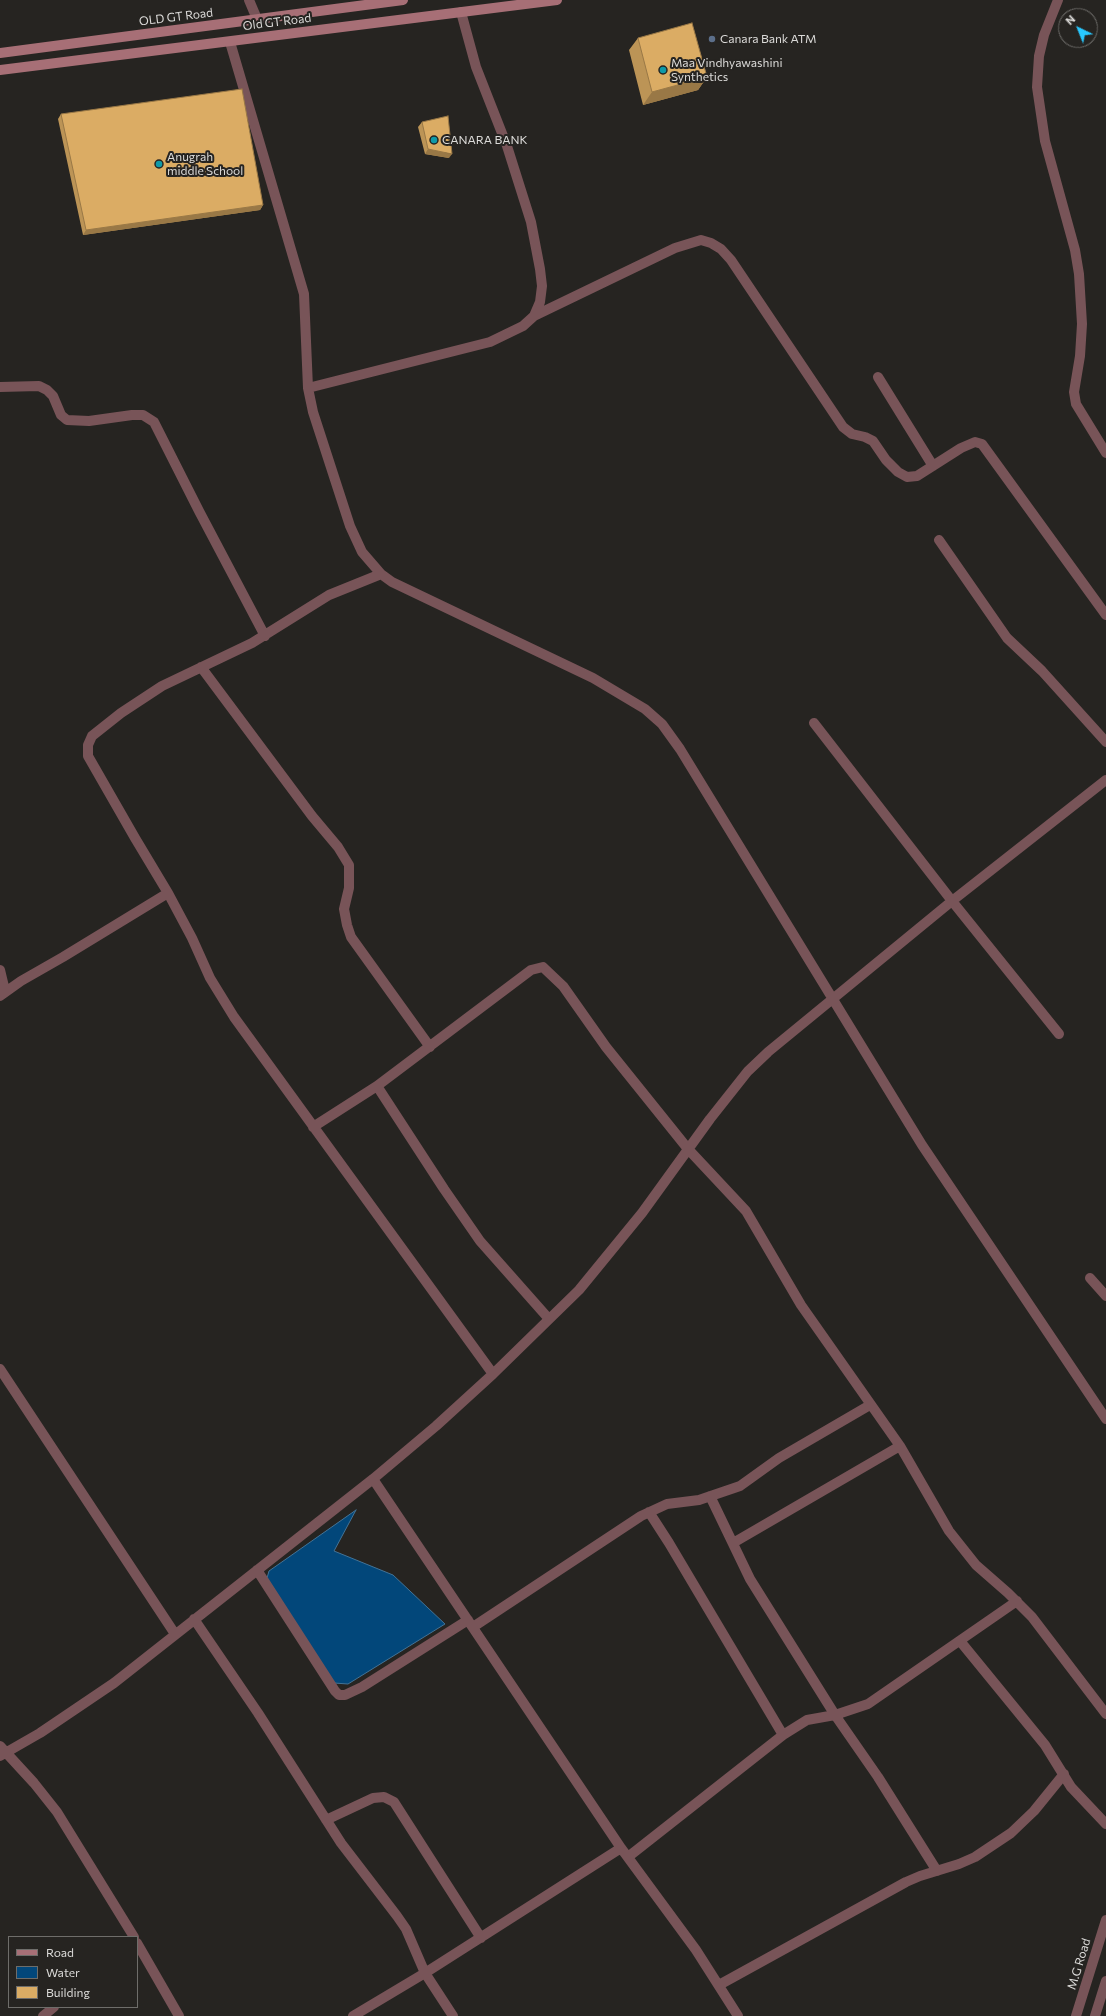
<!DOCTYPE html>
<style>
body{margin:0}
#map{position:relative;width:1106px;height:2016px;overflow:hidden;background:#262421;font-family:Commissioner,sans-serif}
canvas{display:block}
.legend{position:absolute;left:8px;top:1936px;width:130px;height:72px;box-sizing:border-box;background:#262421;border:1px solid #6e6d6a;margin:0;padding:5px 7px;list-style:none;font-size:12px;color:#dbdad8}
.legend li{display:flex;align-items:center;gap:8px;height:20px}
.legend b{width:20px;border:1px solid #6e6d6a}
.north{position:absolute;left:1058px;top:8px;width:40px;height:40px;box-sizing:border-box;background:#262421;border:1px solid #6e6d6a;border-radius:50%;rotate:317deg;font-size:11px;font-weight:700;line-height:16px;text-align:center;color:#dbdad8}
.north::after{content:'';display:block;margin:auto;width:14px;height:18px;background:#28c8ff;clip-path:polygon(50% 0,100% 100%,50% 72%,0 100%)}
</style>
<div id="map">
<canvas width="1106" height="2016"></canvas>
<ul class="legend">
<li><b style="height:5px;background:#a76f76"></b>Road</li>
<li><b style="height:11px;background:#02477a"></b>Water</li>
<li><b style="height:11px;background:#dbac64"></b>Building</li>
</ul>
<div class="north">N</div>
</div>
<script>
const g = document.querySelector('canvas').getContext('2d');
g.lineJoin = 'round';
function fill(path, color) {
  g.fillStyle = color;
  g.fill(path, 'evenodd');
}
function poly(rows) {
  const path = new Path2D();
  for (const r of rows) {
    path.moveTo(r[0], r[1]);
    for (let i = 2; i < r.length; i += 2) path.lineTo(r[i], r[i + 1]);
  }
  return path;
}
function stroke(path, color, width, dash) {
  g.strokeStyle = color;
  g.lineWidth = width;
  g.lineCap = dash ? 'butt' : 'round';
  g.setLineDash(dash || []);
  g.stroke(path);
}
function drawText(font, color, halo, rows, align = 'center') {
  g.font = font + ' Commissioner,sans-serif';
  g.lineWidth = 4;
  g.setLineDash([]);
  g.textBaseline = 'middle';
  g.strokeStyle = halo;
  g.fillStyle = color;
  for (const [text, x, y, turn = 0] of rows) {
    g.save();
    g.translate(x, y);
    g.rotate((+turn || 0) * Math.PI / 180);
    g.textAlign = isNaN(turn) ? turn : align;
    if (halo) g.strokeText(text, 0, 0);
    g.fillText(text, 0, 0);
    g.restore();
  }
}
const water = poly([
 [356,1510,334,1551,393,1575,445,1624,348,1684,334,1683,267,1578,269,1571,356,1510]
]);
const minor = poly([
 [249,0,257,19],
 [1058,0,1044,35,1039,56,1037,87,1045,141,1075,250,1079,274,1082,324,1080,356,1074,392,1076,404,1106,453],
 [230,42,304,294,308,388,313,412,350,526,362,552,381,574,392,582,593,678,645,709,662,724,680,749,922,1145,1106,1419],
 [534,316,675,248,701,240,711,243,721,249,731,260,843,427,852,434,865,437,873,441,886,460,898,472,907,477,917,476,961,448,975,442,982,444,1106,615],
 [878,377,933,466],
 [0,387,39,386,47,390,53,396,61,415,67,420,89,421,132,415,143,415,154,422,199,511,265,636],
 [308,388,490,342,523,326,534,316,540,302,542,286,540,269,531,222,507,146,476,67,461,12],
 [939,540,1007,638,1042,671,1106,742],
 [381,574,329,595,252,643,162,686,121,713,92,736,88,745,88,756,135,838,168,893,192,938,210,978,234,1017,493,1374],
 [201,667,312,816,338,847,349,865,349,888,344,909,347,925,351,937,430,1047],
 [814,723,952,901,1059,1034],
 [0,970,5,991],
 [0,996,21,981,63,957,168,893],
 [377,1086,444,1189,480,1241,549,1319],
 [313,1127,377,1086,531,970,543,967,563,986,606,1047,688,1149,746,1211,801,1305,900,1446,949,1531,976,1565,1008,1593,1032,1617,1106,1714],
 [1090,1278,1106,1296],
 [0,1369,175,1634],
 [373,1479,621,1848,696,1950,738,2016],
 [710,1496,750,1579,835,1715,878,1777,937,1871],
 [649,1512,669,1543,783,1735],
 [733,1543,900,1446],
 [257,1570,335,1691,339,1695,345,1695,362,1687,468,1620],
 [194,1619,258,1713,341,1843,397,1916,406,1929,425,1973,453,2016],
 [473,1627,641,1516,667,1504,699,1500,740,1486,779,1458,870,1405],
 [960,1641,1045,1745,1071,1787,1106,1824],
 [0,1746,34,1783,57,1812,134,1937],
 [0,1756,40,1733,114,1683,373,1479,436,1426,493,1374,579,1290,642,1213,710,1119,748,1071,768,1052,952,901,1106,780],
 [326,1820,373,1798,384,1797,394,1802,481,1938],
 [628,1857,783,1735,807,1720,835,1715,868,1704,1017,1601],
 [137,1943,179,2016],
 [719,1985,906,1882,920,1876,959,1864,975,1857,1011,1833,1034,1811,1064,1774],
 [43,2016,54,2007],
 [353,2016,425,1973,621,1848],
 [1076,2016,1106,1920],
 [1095,2016,1106,1981]
]);
const secondary = poly([
 [0,53,403,0],
 [0,70,557,0]
]);
const wall = poly([
 [638,38,707,77,698,90,643,105,629,50],
 [61,114,263,205,260,210,83,235,58,119],
 [422,122,449,158,425,154,418,127]
]);
const shadedWall = poly([
 [707,77,698,90,643,105,652,92],
 [428,149,452,154,449,158,425,154],
 [263,205,260,210,83,235,86,230]
]);
const building = poly([
 [692,23,707,77,652,92,638,38,692,23],
 [242,89,263,205,86,230,61,114,242,89],
 [448,116,452,154,428,149,422,122,448,116]
]);
const markers = [
 [712,39,4,"#5c6f8a"],
 [663,70,4,"#0f9aa8"],
 [434,140,4,"#0f9aa8"],
 [159,164,4,"#0f9aa8"]
];
const streetNames = [
 ["OLD GT Road",176,17,-7],
 ["Old GT Road",277,22,-7],
 ["M.G Road",1079,1964,-73]
];
const poiNames = [
 ["Canara Bank ATM",720,39],
 ["Maa Vindhyawashini",671,63],
 ["Synthetics",671,77],
 ["CANARA BANK",442,140],
 ["Anugrah",167,157],
 ["middle School",167,171]
];
fill(water, '#02477a');
stroke(water, '#437396', 1);
stroke(minor, '#785458', 10);
stroke(secondary, '#a76f76', 10);
fill(wall, '#bc9456');
fill(shadedWall, '#997846');
fill(building, '#dbac64');
stroke(building, '#997846', 1);
for (const [x, y, r, color] of markers) {
  const dot = new Path2D();
  dot.arc(x, y, r, 0, 2 * Math.PI);
  g.fillStyle = color;
  g.fill(dot);
  stroke(dot, '#262421', 1.5);
}
drawText('12px', '#dbdad8', '#262421', streetNames);
drawText('12px', '#dbdad8', '#262421', poiNames, 'left');
</script>
